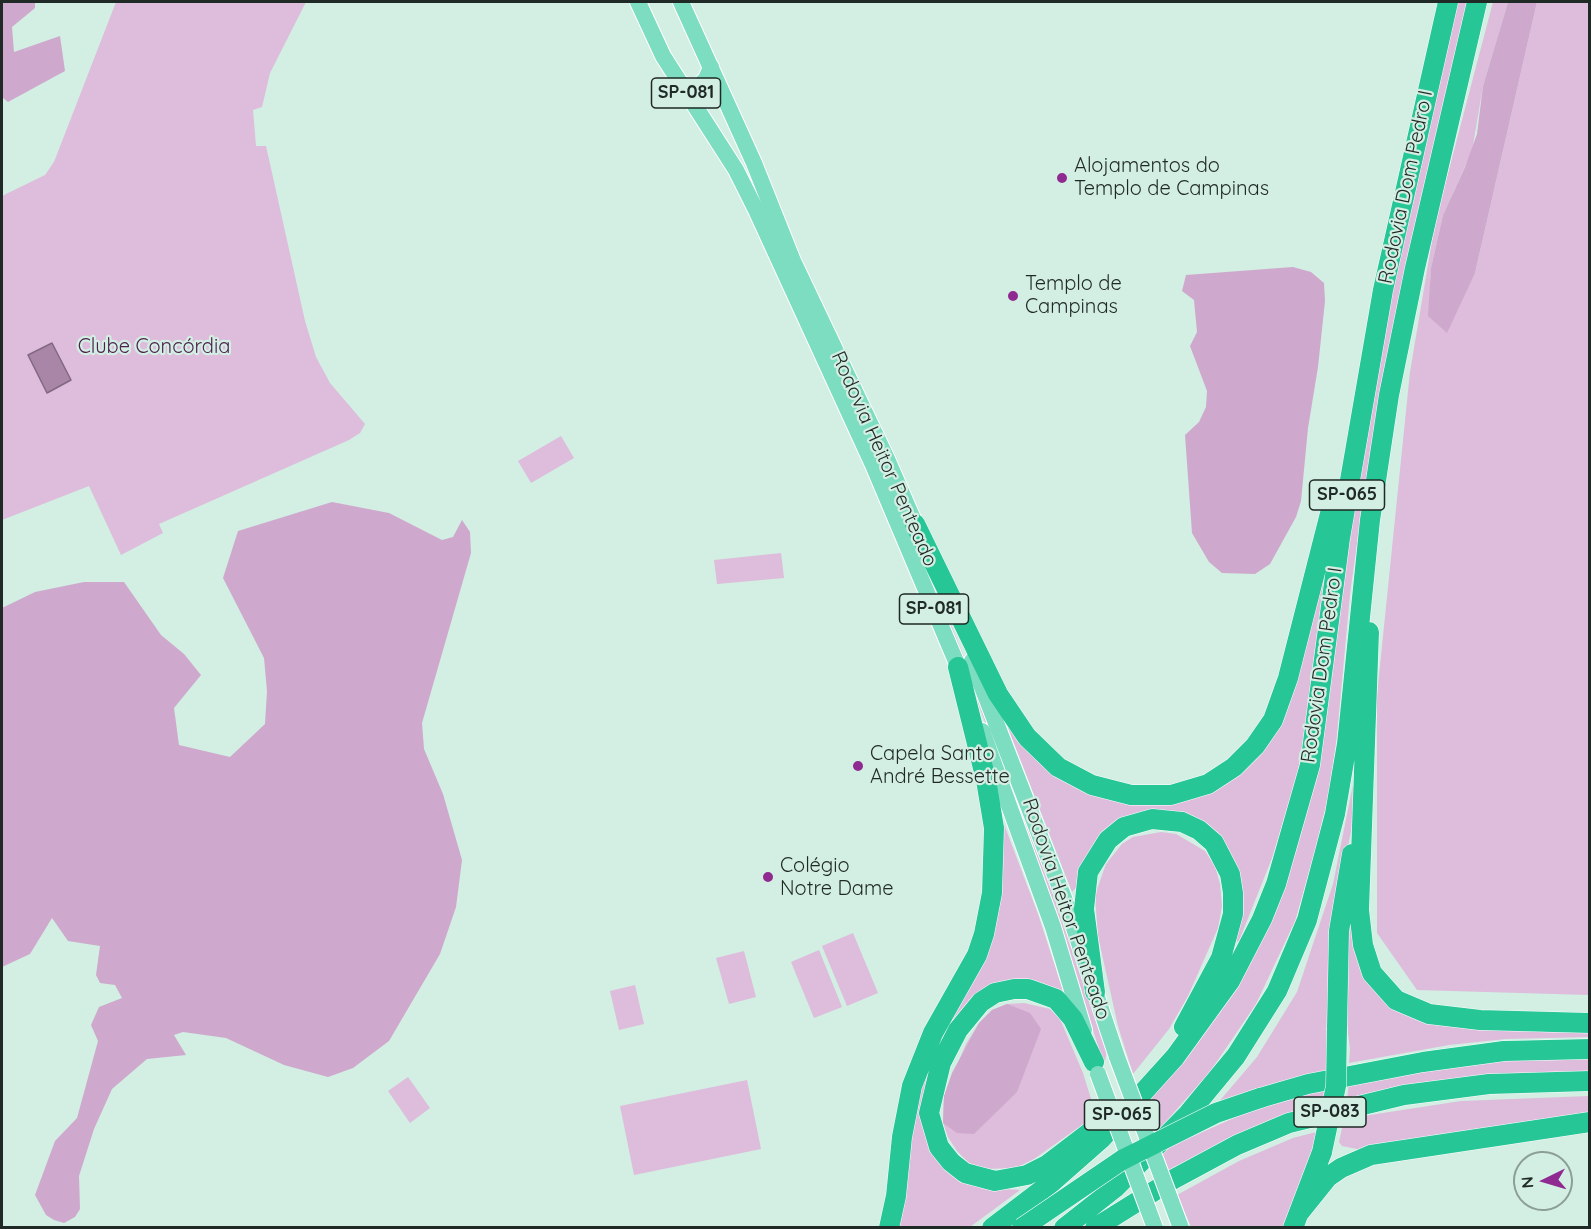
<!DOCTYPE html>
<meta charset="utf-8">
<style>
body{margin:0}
#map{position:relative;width:1591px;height:1229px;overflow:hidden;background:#d3eee2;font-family:Quicksand,sans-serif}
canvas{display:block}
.frame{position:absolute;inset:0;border:3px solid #1f2925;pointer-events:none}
.north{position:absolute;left:1513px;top:1151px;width:60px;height:60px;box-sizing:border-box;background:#d3eee2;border:2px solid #8b9f96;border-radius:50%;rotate:265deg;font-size:16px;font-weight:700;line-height:24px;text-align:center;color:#1f2925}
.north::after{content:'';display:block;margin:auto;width:21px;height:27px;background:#8f2a91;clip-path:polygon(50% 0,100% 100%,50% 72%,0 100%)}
</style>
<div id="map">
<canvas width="1591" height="1229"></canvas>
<div class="frame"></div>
<div class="north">N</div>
</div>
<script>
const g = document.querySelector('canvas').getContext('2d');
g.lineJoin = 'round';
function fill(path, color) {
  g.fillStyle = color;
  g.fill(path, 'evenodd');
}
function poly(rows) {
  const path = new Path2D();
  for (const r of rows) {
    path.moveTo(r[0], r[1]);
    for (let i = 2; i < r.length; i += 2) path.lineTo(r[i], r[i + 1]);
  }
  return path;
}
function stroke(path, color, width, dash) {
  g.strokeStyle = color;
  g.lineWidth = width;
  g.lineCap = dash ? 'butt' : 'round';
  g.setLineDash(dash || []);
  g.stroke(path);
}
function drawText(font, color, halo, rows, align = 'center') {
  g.font = font + ' Quicksand,sans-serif';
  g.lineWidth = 4.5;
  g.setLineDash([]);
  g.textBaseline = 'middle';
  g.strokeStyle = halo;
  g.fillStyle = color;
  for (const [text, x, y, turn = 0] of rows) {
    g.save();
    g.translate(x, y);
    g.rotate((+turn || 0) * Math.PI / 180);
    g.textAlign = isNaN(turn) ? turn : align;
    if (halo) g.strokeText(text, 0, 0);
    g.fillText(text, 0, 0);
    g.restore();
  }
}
const green = poly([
 [116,2,306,2,270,73,262,107,253,110,256,146,266,146,305,321,316,357,330,383,365,424,360,433,349,440,159,524,163,533,121,555,89,486,2,520,2,196,45,175,54,162],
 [1455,2,1469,2,1366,479,1350,594,1337,735,1329,793,1314,855,1295,921,1256,1004,1209,1073,1161,1127,1153,1132,1145,1106,1203,1036,1237,984,1284,884,1304,821,1312,790,1366,412],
 [1493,2,1508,2,1483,86,1472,151,1443,215,1431,268,1430,284,1475,273,1537,2,1589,2,1589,995,1417,990,1377,933,1377,695,1410,372,1435,223],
 [561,436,574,458,531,483,518,461],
 [781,553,784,578,717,584,714,560],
 [1327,554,1312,686,1297,777,1272,858,1239,941,1235,942,1228,849,1147,812,1072,892,1008,728,1011,723,1024,741,1130,801,1251,762],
 [932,578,978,691,1065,923,1107,1052,1104,1064,1059,925,974,692,928,579],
 [1362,740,1354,817,1339,890,1328,1071,1217,1104,1257,1057,1297,992,1333,884],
 [1002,819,1038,914,1066,1000,981,992,968,1002,947,1031,936,1055,927,1077,921,1115,930,1150,988,1188,1020,1190,970,1227,895,1228,922,1075,977,967],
 [1161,832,1176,834,1205,851,1215,866,1220,884,1222,906,1218,928,1188,996,1169,1029,1133,1074,1118,1026,1098,936,1095,895,1106,864,1122,844,1133,837],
 [1353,914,1389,1003,1589,1027,1589,1037,1506,1039,1449,1045,1349,1063,1350,1049,1342,985,1344,938],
 [853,933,878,993,847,1006,822,946],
 [819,950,842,1007,814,1018,791,962],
 [744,951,756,997,729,1004,716,958],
 [635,985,644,1024,619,1030,610,991],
 [1024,1003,1050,1009,1060,1019,1083,1073,1096,1115,1034,1159,1016,1168,983,1169,969,1163,957,1151,948,1137,943,1123,944,1096,966,1044,979,1023,992,1010,1007,1004],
 [1589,1057,1589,1076,1347,1101,1349,1082,1478,1060],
 [408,1077,430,1108,410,1123,388,1091],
 [747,1080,761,1149,634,1175,620,1106],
 [1327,1087,1324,1105,1168,1174,1160,1151,1243,1114],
 [1589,1096,1589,1116,1367,1151,1342,1146,1339,1142,1344,1119,1461,1101],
 [1320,1131,1305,1177,1283,1227,1191,1227,1177,1195,1239,1161,1293,1138]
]);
const forest = poly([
 [2,2,35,2,35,8,12,27,14,52,60,36,65,71,8,102,2,97],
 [1508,2,1537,2,1475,273,1447,333,1428,316,1431,268,1443,215,1465,167,1477,134,1483,86],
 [1293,267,1311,272,1324,283,1325,301,1318,367,1308,428,1301,501,1296,517,1270,564,1255,574,1222,573,1209,562,1192,533,1185,435,1199,422,1206,407,1207,391,1190,346,1197,332,1194,300,1182,291,1186,275],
 [332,502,389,513,442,540,453,537,462,520,470,532,471,553,422,723,424,749,443,794,462,860,456,907,440,954,389,1041,353,1068,328,1077,284,1065,226,1038,183,1032,174,1035,186,1055,147,1059,112,1089,94,1129,79,1176,80,1209,75,1217,64,1223,54,1220,46,1215,35,1195,55,1141,77,1118,98,1041,91,1025,99,1007,122,998,115,985,100,983,96,975,100,946,68,941,52,918,30,954,2,967,2,608,35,592,84,582,124,582,161,635,184,654,201,675,174,708,179,745,230,757,265,724,267,691,264,658,223,578,238,531],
 [1007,1004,1030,1013,1041,1029,1017,1092,974,1134,957,1133,943,1123,944,1096,952,1073,979,1023,992,1010]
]);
const water = poly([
 [52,343,71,380,47,393,28,355,52,343]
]);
const primary = poly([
 [638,2,663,56,736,170,756,210,873,465,963,678],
 [681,2,754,163,793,261,887,459,920,535],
 [680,83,689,87,699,86,706,79,711,67],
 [972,661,1064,898,1117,1057],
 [982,731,1053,927,1084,1030]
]);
const highway = poly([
 [915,524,998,694,1027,737,1058,767,1092,785,1131,795,1171,795,1208,784,1234,767,1255,746,1273,720,1288,678,1335,494],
 [1369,632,1359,910,1363,945,1372,973,1396,1000,1429,1014,1480,1020,1590,1023],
 [1095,992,1084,909,1088,872,1108,840,1124,827,1152,819,1182,822,1199,830,1214,843,1230,874,1233,893,1233,914,1221,958,1184,1027],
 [1337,1028,1339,931,1352,854],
 [1094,1062,1073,1019,1056,999,1028,989,1014,989,995,993,981,1002,958,1030,941,1063,929,1113,939,1147,951,1162,965,1173,995,1181,1027,1175,1047,1165,1102,1123],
 [1260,1098,1308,1084,1423,1062,1504,1051,1590,1049],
 [1299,1213,1328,1177,1341,1168,1371,1155,1590,1122],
 [889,1228,896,1196,902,1137,912,1086,933,1033,977,955,984,934,992,893,994,828,986,780,958,667],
 [992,1228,1051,1183,1101,1139,1175,1057,1230,981,1262,919,1276,884,1310,765,1340,538,1383,290,1448,2],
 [1064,1228,1115,1188,1188,1114,1236,1056,1277,991,1307,920,1335,814,1347,744,1370,520,1389,395,1415,268,1477,2],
 [1095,1228,1172,1180,1237,1145,1289,1123,1404,1095,1489,1084,1590,1081],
 [1293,1228,1322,1152]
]);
const primaryBridge = poly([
 [1117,1057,1181,1228],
 [1098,1074,1155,1228]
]);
const highwayBridge = poly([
 [1322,1152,1336,1086,1337,1028],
 [1022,1228,1122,1160,1216,1113,1260,1098]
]);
const markers = [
 [1062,178,6,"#8f2a91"],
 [1013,296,6,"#8f2a91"],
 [858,766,6,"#8f2a91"],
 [768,877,6,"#8f2a91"]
];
const shields = [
 [686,93,69],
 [1347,495,75],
 [934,609,69],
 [1330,1112,72],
 [1122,1115,75]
];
const shieldNames = [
 ["SP-081",686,93],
 ["SP-065",1347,495],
 ["SP-081",934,609],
 ["SP-083",1330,1112],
 ["SP-065",1122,1115]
];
const poiNames = [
 ["Alojamentos do",1074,166],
 ["Templo de Campinas",1074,189],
 ["Templo de",1025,284],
 ["Campinas",1025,307],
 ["Capela Santo",870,754],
 ["André Bessette",870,777],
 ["Colégio",780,866],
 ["Notre Dame",780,889]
];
const streetNames = [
 ["Rodovia Dom Pedro I",1406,187,-78],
 ["Rodovia Heitor Penteado",884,459,66],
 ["Rodovia Dom Pedro I",1322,665,-82],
 ["Rodovia Heitor Penteado",1066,909,71]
];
const parkNames = [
 ["Clube Concórdia",154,347]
];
fill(green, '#ddbcdc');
fill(forest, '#cea9cd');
fill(water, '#a985a8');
stroke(water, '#806981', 1.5);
stroke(primary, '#fff', 18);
stroke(highway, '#fff', 21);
stroke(primary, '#7dddc1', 16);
stroke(highway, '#26c697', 20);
stroke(primaryBridge, '#fff', 18, []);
stroke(highwayBridge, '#fff', 21, []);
stroke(primaryBridge, '#7dddc1', 16);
stroke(highwayBridge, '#26c697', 20);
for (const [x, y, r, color] of markers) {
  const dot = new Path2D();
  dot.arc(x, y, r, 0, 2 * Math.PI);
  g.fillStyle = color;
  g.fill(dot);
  stroke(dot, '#d3eee2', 2);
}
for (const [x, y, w] of shields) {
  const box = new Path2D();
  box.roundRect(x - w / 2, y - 15, w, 30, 4.5);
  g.fillStyle = '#d3eee2';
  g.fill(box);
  stroke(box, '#1f2925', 1.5);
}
drawText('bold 18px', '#1f2925', null, shieldNames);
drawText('20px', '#1f2925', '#d3eee2', poiNames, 'left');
drawText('20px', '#1f2925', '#d3eee2', streetNames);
drawText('20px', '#4e214f', '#d3eee2', parkNames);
</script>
